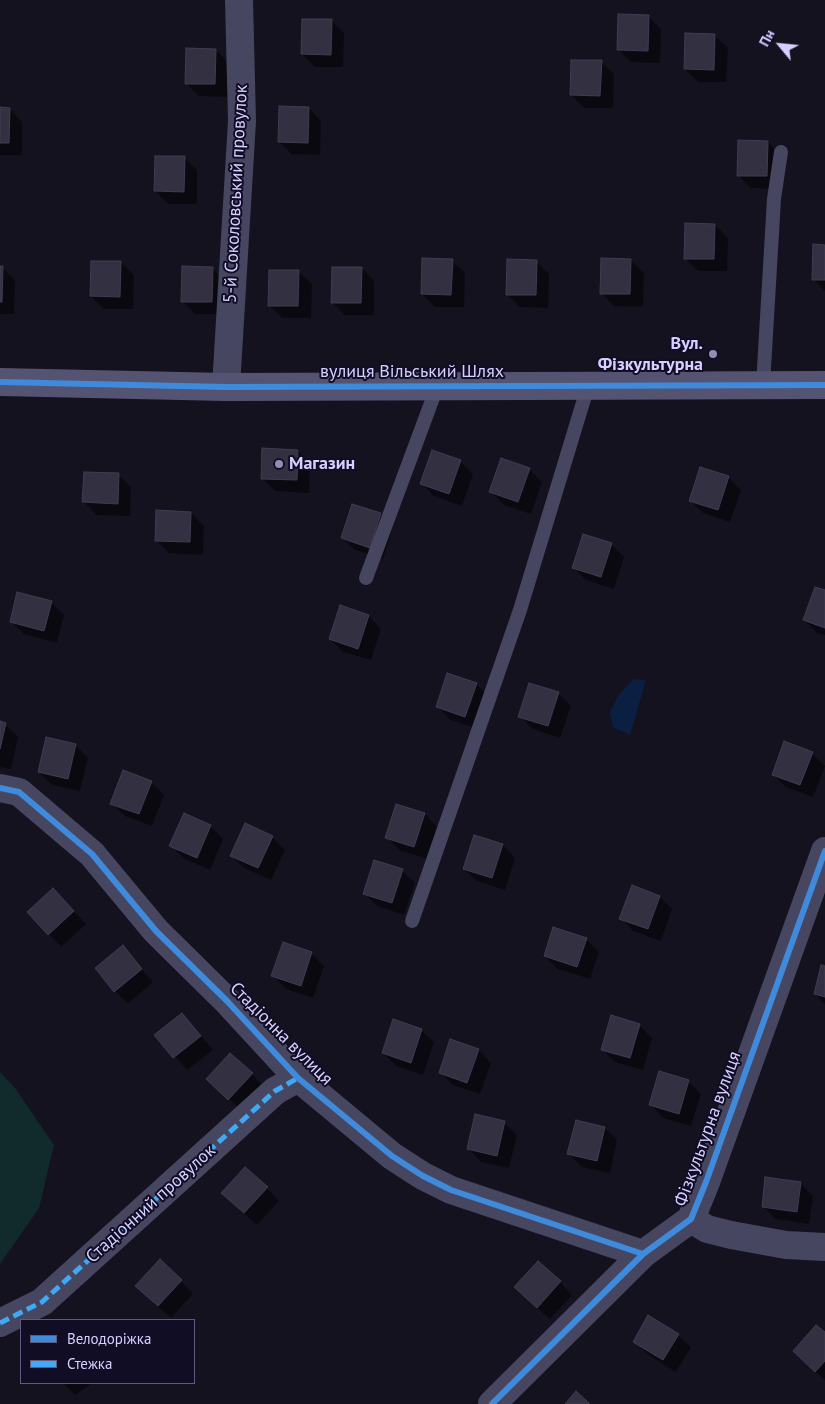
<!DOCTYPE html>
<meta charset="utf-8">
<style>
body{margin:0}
#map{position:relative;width:825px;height:1404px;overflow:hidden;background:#14121f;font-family:"PT Sans",sans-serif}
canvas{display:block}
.legend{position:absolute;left:20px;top:1319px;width:175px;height:65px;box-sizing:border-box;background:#110d24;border:1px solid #5f5b7c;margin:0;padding:6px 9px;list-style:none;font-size:15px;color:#d5d0ff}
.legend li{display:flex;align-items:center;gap:10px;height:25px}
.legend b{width:25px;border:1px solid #5f5b7c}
.north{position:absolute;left:755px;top:20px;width:50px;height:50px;-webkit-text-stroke:4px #110d24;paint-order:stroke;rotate:298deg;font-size:14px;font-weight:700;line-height:20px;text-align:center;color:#d5d0ff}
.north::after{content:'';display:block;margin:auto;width:18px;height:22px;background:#d5d0ff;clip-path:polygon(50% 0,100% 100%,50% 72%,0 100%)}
</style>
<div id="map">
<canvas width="825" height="1404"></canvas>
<ul class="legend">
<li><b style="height:6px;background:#408adc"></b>Велодоріжка</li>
<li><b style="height:6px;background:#3fa9f5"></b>Стежка</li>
</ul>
<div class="north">Пн</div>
</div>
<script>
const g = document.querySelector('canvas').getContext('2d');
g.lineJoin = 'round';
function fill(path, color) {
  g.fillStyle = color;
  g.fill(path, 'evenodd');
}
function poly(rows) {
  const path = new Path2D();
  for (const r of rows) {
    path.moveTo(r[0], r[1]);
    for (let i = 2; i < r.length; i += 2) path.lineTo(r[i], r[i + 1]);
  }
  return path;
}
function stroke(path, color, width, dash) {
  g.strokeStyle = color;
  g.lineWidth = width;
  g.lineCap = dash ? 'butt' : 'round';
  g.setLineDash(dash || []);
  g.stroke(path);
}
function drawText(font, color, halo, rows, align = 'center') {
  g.font = font + ' "PT Sans",sans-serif';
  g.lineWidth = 4;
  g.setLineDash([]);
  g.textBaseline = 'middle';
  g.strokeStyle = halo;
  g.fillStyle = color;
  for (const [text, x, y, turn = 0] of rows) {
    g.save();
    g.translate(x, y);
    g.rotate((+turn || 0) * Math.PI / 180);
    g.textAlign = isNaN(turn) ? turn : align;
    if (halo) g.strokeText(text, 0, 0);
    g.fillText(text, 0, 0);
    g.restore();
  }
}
const green = poly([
 [0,1072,15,1088,54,1145,39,1208,0,1264]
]);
const water = poly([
 [633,679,646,680,630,735,613,727,610,712,618,696]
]);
const shadow = poly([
 [648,16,661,29,660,63,631,62,618,49],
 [331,20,344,33,343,67,315,67,302,54],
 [715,36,728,48,726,82,698,82,685,69],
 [216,50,228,63,228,97,199,96,186,83],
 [601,62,614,74,613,108,584,108,571,95],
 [309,108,321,121,320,155,292,154,279,142],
 [0,109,10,109,22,122,22,155,0,155],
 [768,142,781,155,780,189,751,188,738,175],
 [185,158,197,170,197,204,168,204,155,191],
 [715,225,728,238,727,271,698,271,685,258],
 [825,246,825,291,814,280],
 [631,260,644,273,643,307,614,306,601,293],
 [452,261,465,273,464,307,435,307,422,294],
 [536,261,549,274,548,308,520,307,507,294],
 [121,262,134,275,133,309,104,309,91,296],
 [0,268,2,268,15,280,14,314,0,314],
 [212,268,225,281,224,314,195,314,182,301],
 [362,268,374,281,374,315,345,315,332,302],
 [299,272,312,284,311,318,282,318,269,305],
 [298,451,310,464,309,493,275,491,262,478],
 [460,461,473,474,462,506,434,496,422,484],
 [529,469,542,482,531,514,504,505,491,492],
 [118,475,131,487,130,516,97,515,84,502],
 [728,477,741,490,730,522,703,513,690,500],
 [191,513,204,526,203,555,169,553,156,540],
 [380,514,393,527,383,559,355,550,342,538],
 [611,544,624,557,614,589,586,580,573,567],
 [825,592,825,635,817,633,804,620],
 [51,602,64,615,57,643,24,634,11,621],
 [369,616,381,629,371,660,343,652,330,639],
 [476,684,489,697,478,729,451,720,438,707],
 [558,693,571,706,560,738,533,729,520,716],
 [0,723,5,724,18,737,11,769,0,767],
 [75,745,88,758,80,791,52,785,39,772],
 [812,753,825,766,813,797,786,787,773,775],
 [151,782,164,795,152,826,125,816,112,804],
 [397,806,425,814,437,827,427,859,399,850,387,837],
 [185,815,211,827,223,839,210,870,183,858,171,845],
 [475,836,503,845,515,858,505,890,477,881,464,869],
 [272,837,285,850,271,880,244,868,231,856],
 [402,870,415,883,404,915,377,906,364,893],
 [660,897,672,909,661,941,633,931,621,918],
 [66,903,86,924,61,947,49,934],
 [586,939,599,952,590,979,558,969,545,956],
 [122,947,153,982,128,1004,115,991],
 [311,953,324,966,313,998,286,989,273,976],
 [825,967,825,1004,815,994],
 [182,1014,213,1050,187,1070,156,1035],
 [639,1025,652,1038,643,1070,615,1062,602,1049],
 [421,1030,434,1042,423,1075,396,1066,383,1053],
 [479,1050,491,1063,480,1094,453,1085,440,1072],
 [252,1074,264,1087,242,1111,220,1091],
 [688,1081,701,1094,691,1126,663,1118,651,1105],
 [504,1123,517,1135,509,1168,481,1162,469,1149],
 [605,1128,617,1140,610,1173,582,1167,569,1154],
 [800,1183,813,1196,809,1224,776,1219,763,1207],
 [267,1188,279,1201,257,1225,235,1205],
 [181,1281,193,1294,171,1318,149,1298],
 [560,1282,572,1295,550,1319,528,1300],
 [825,1334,825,1380,807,1364],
 [678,1335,691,1347,676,1372,647,1354,635,1341],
 [63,1383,93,1383,75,1395]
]);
const building = poly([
 [618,14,649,15,648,51,617,50,618,14],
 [302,19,332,19,331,55,301,54,302,19],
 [685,33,715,34,714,70,684,69,685,33],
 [186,48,216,49,215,84,185,84,186,48],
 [571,60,602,60,600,96,570,95,571,60],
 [279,106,309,107,308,143,278,142,279,106],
 [0,107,10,108,9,143,0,143,0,107],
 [738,140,768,141,767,176,737,176,738,140],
 [155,156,185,156,184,192,154,191,155,156],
 [685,223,715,224,714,259,684,259,685,223],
 [813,244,825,245,825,280,812,280,813,244],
 [422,258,453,259,451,295,421,294,422,258],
 [601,258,631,259,630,294,600,294,601,258],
 [507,259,537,260,536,295,506,295,507,259],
 [91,261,121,261,120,297,90,296,91,261],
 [0,266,3,266,2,302,0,302,0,266],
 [182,266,213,267,212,302,181,302,182,266],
 [332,267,362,267,361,303,331,303,332,267],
 [269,270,299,270,298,306,268,306,269,270],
 [262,448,298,450,297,480,261,479,262,448],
 [432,450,461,460,449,494,420,484,432,450],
 [501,458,530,468,518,502,489,492,501,458],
 [700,467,729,476,718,510,689,501,700,467],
 [84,472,119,473,118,504,82,502,84,472],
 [352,504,381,513,370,548,341,538,352,504],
 [156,510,191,512,190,542,155,541,156,510],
 [583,534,612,543,601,577,572,568,583,534],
 [815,587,825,590,825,628,803,620,815,587],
 [17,592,52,601,44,631,10,622,17,592],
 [340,605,369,615,358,649,329,639,340,605],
 [447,673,477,683,465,717,436,707,447,673],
 [529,683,559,692,548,726,518,717,529,683],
 [0,721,6,723,0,749,0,721],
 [46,737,76,744,68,779,38,772,46,737],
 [784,741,813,752,800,785,772,775,784,741],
 [123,770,152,781,139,814,110,804,123,770],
 [396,804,425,813,414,847,385,838,396,804],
 [184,813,211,825,197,858,169,846,184,813],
 [245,823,273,836,258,868,230,856,245,823],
 [474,835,503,844,492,878,463,869,474,835],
 [374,860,403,869,392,903,363,894,374,860],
 [632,885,660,896,648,929,619,919,632,885],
 [53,888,74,911,48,935,27,912,53,888],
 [553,927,587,938,577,967,544,956,553,927],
 [283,942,312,952,301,986,271,976,283,942],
 [123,945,142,969,114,992,95,968,123,945],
 [821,965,825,966,825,997,814,994,821,965],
 [182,1013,201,1036,173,1058,154,1035,182,1013],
 [611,1015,640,1024,630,1058,601,1050,611,1015],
 [393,1019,422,1029,411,1063,382,1053,393,1019],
 [450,1039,479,1049,467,1083,439,1073,450,1039],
 [230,1053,253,1073,228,1100,206,1079,230,1053],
 [659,1071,689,1080,679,1114,649,1105,659,1071],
 [475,1114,505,1121,497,1156,467,1149,475,1114],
 [576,1120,605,1127,597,1161,567,1154,576,1120],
 [245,1167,268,1187,244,1213,221,1193,245,1167],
 [765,1177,801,1182,797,1212,762,1207,765,1177],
 [160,1259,182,1280,158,1306,135,1286,160,1259],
 [538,1261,561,1281,537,1308,514,1287,538,1261],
 [648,1315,679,1334,663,1360,633,1342,648,1315],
 [816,1325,825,1332,825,1361,815,1372,793,1351,816,1325],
 [576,1391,590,1404,565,1404,576,1391]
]);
const lane = poly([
 [763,385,774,199,781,152],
 [366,578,437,387],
 [412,921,520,610,588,386]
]);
const street = poly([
 [226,387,242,121,239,0],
 [0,788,19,792,92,854,156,931,227,1001,298,1078,392,1156,423,1176,451,1190,643,1254],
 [691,1219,707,1229,731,1235,786,1245,825,1247],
 [0,1323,42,1302,275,1091,298,1078],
 [492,1404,643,1254,691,1219,706,1182,825,851]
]);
const secondary = poly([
 [0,382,226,387,825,385]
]);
const quiet = poly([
 [0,1323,42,1302,275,1091,298,1078]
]);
const cycleway = poly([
 [0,382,226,387,825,385],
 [0,788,19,792,92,854,156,931,227,1001,298,1078,392,1156,423,1176,451,1190,643,1254],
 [492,1404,643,1254,691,1219,706,1182,825,851]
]);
const markers = [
 [713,354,5,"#918eb1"],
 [279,464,5,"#918eb1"]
];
const streetNames = [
 ["5-й Соколовський провулок",236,194,-87],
 ["вулиця Вільський Шлях",412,372],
 ["Стадіонна вулиця",281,1034,45],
 ["Фізкультурна вулиця",708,1129,-70],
 ["Стадіонний провулок",151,1204,-42]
];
const poiNames = [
 ["Вул.",703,344],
 ["Фізкультурна",703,365],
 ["Магазин",289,464,"left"]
];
fill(green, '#112a2b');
fill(water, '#0b1f42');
fill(shadow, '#0007');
fill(building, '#323041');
stroke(building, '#403c53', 1);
stroke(lane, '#474660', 14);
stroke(street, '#474660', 28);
stroke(secondary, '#555372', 28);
stroke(quiet, '#3fa9f5', 5, [10, 5]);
stroke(cycleway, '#408adc', 6);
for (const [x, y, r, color] of markers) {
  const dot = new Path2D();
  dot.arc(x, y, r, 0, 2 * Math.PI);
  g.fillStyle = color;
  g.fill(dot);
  stroke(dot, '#110d24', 2);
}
drawText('18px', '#d5d0ff', '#110d24', streetNames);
drawText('bold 18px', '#d5d0ff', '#110d24', poiNames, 'right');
</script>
